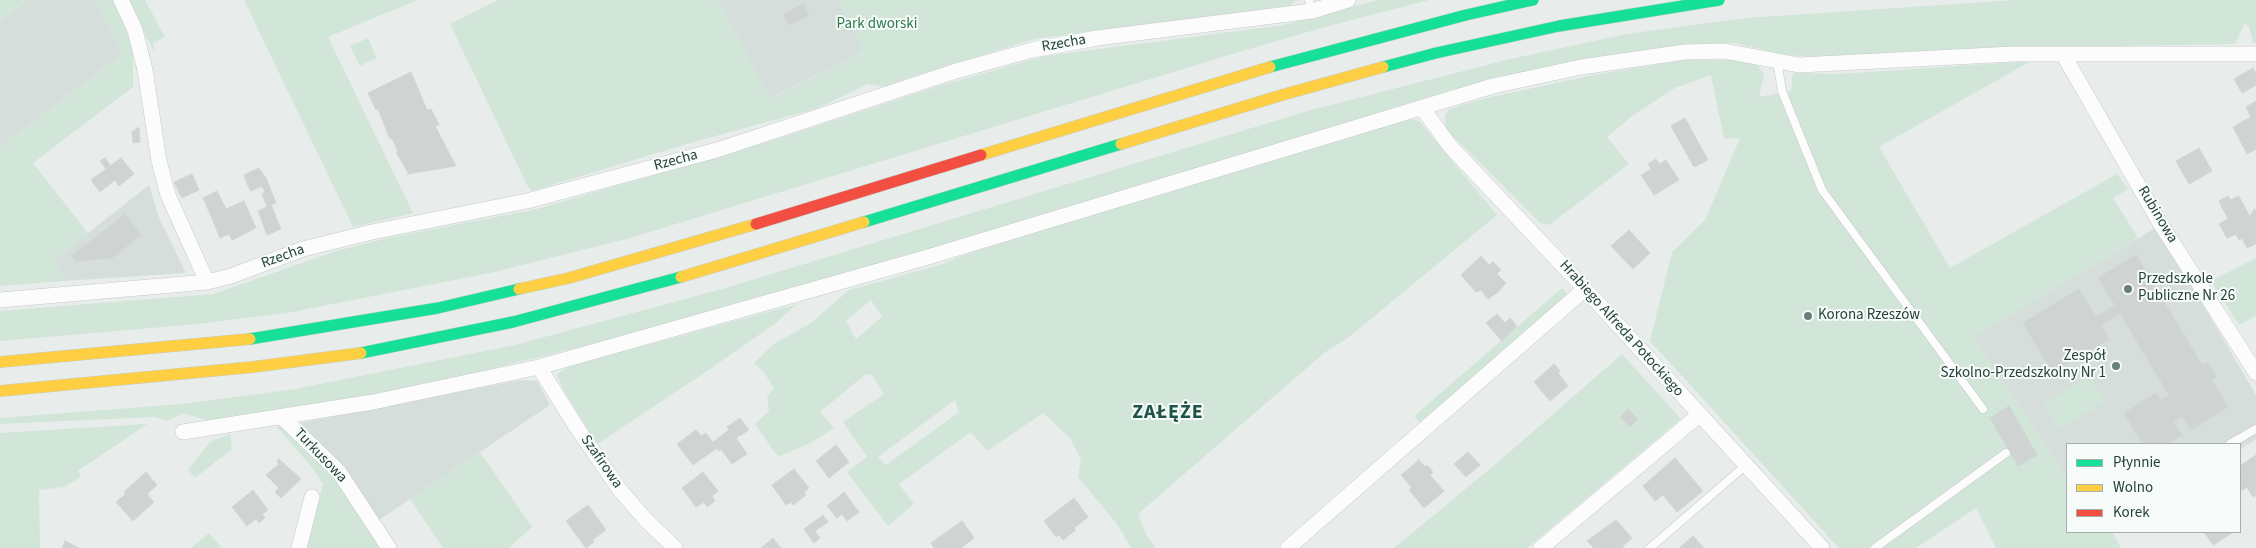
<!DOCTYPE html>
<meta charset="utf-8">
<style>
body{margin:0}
#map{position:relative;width:2256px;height:548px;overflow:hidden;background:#e8edeb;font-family:"Source Sans 3",sans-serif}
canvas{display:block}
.legend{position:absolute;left:2066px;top:443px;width:175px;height:90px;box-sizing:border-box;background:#f7fbf9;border:1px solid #a3b1ad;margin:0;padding:6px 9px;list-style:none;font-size:15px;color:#24423a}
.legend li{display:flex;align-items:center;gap:10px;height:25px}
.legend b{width:25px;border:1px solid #a3b1ad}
</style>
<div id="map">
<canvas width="2256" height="548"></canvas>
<ul class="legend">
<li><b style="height:6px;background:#16e098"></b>Płynnie</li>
<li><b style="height:6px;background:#ffcf43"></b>Wolno</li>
<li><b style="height:6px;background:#f24e42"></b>Korek</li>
</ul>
</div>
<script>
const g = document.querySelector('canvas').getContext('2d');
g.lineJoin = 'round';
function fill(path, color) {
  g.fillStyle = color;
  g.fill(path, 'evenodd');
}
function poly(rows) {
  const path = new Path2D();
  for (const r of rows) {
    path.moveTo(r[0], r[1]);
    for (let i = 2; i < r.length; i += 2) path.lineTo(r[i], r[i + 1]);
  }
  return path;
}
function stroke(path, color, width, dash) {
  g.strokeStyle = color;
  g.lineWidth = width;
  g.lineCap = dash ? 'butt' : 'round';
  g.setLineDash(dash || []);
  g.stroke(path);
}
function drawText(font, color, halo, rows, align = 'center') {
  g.font = font + ' "Source Sans 3",sans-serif';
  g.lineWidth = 4;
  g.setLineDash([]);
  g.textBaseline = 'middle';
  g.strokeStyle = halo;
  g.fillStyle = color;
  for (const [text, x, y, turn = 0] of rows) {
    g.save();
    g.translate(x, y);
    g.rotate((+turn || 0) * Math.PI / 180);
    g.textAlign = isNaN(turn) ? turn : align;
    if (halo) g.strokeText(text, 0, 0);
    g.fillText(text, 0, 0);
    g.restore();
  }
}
const built = poly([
 [27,0,96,0,123,54,0,147,0,21],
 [718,0,838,0,864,51,769,98],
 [149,185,159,218,186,273,64,281,55,259],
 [2157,227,2256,395,2256,439,2240,449,2240,444,2067,444,2067,478,1973,337],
 [521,380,537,381,550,405,379,520,333,458,300,423]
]);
const green = poly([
 [0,0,27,0,0,21],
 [96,0,113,0,133,46,133,87,33,163,88,233,55,259,64,281,0,286,0,147,123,54],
 [128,0,145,0,165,37,153,43,154,52],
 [244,0,418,0,328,37,413,213,353,227],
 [498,0,718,0,770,98,864,51,838,0,1297,0,1290,6,1034,39,905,79,886,87,868,84,818,108,690,143,532,191,528,187,450,24],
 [1378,0,1429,0,1325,27,1239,52,630,238,490,273,287,313,198,324,0,341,0,311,213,294,336,251,392,237,537,209,771,141,939,86,1045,56,1284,25],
 [2015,0,2256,0,2256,43,2253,43,2249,26,2244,24,2235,44,2006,48,1820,58,1780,54,1736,43,1716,43,1630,53,1534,70,1454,89,994,232,645,331,434,383,346,401,209,421,183,413,167,421,155,417,0,424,0,418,181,404,295,389,515,345,722,289,1311,110,1506,60,1626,34,1746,18],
 [368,38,377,58,360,66,350,46],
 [1685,60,1731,60,1758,65,1764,75,1759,97,1791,91,1793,73,1837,74,2031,61,1879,147,1950,268,2117,174,2128,189,2113,198,2138,238,1974,337,2067,478,2067,532,2112,532,2121,548,1996,548,1976,508,1916,548,1839,548,1650,341,1672,252,1705,220,1740,138,1724,139,1711,75,1675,88,1632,116,1607,137,1629,164,1549,225,1540,223,1446,129,1445,115,1449,109,1487,98,1593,75],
 [1410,119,1419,121,1497,215,1349,337,1324,353,1138,514,1147,536,1156,548,1131,548,1117,524,1078,477,1081,459,1070,438,1043,413,987,451,971,432,899,484,914,504,888,526,847,472,867,457,843,422,884,394,872,375,866,374,820,412,834,428,812,442,778,457,755,424,769,411,767,396,774,388,763,371,754,363,774,344,811,323,849,290,943,264,966,254],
 [871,300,882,317,856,339,846,321],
 [955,400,959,412,886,465,878,457],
 [2256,258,2256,316,2239,325,2211,281],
 [1562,288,1570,296,1422,425,1414,416],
 [797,304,776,323,713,367,597,444,563,389,557,374,571,366],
 [1622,354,1681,419,1527,548,1394,548,1497,463],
 [2090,376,2105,402,2059,429,2043,404],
 [147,424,78,471,81,477,64,487,39,490,40,548,0,548,0,433],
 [287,426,332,472,380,548,306,548,323,484,314,470,277,427],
 [230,434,232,449,195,478,188,470,210,442],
 [480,452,532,527,509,548,443,548,410,499],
 [209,533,222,548,191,548]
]);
const building = poly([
 [803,4,809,15,789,25,784,14,803,4],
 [2253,68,2256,73,2256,85,2242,93,2234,79,2253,68],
 [411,72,427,110,431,109,439,125,435,126,456,166,407,174,409,174,396,152,398,151,392,138,390,139,378,109,376,110,368,93,411,72],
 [2256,101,2256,149,2247,154,2233,127,2251,117,2246,107,2256,101],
 [1685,118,1708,160,1694,167,1671,126,1685,118],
 [136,128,139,128,140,142,133,143,132,131,136,130,136,128],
 [2199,148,2212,171,2189,184,2176,161,2199,148],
 [105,158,110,165,106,169,100,161,105,158],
 [121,158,134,174,119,186,115,180,100,192,91,180,121,158],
 [1656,159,1659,164,1666,160,1679,180,1654,195,1641,175,1651,169,1648,164,1656,159],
 [259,168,266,178,248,186,244,175,259,168],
 [192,174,199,190,182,198,174,182,192,174],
 [266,178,276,203,267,207,262,194,265,192,262,186,251,191,248,186,266,178],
 [217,191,226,209,211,216,203,198,217,191],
 [2228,196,2231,200,2239,196,2250,217,2254,209,2256,210,2256,244,2247,248,2242,238,2239,240,2236,234,2227,238,2219,224,2228,219,2219,201,2228,196],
 [244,201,256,228,232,240,229,234,220,238,211,216,244,201],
 [271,205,281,229,267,235,258,211,271,205],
 [125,214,141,235,112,258,77,261,72,256,125,214],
 [1629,230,1650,253,1633,269,1611,246,1629,230],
 [2136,255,2202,365,2207,362,2216,377,2212,380,2228,407,2191,430,2182,416,2173,422,2182,435,2167,444,2143,444,2124,413,2156,393,2161,400,2169,395,2120,313,2101,325,2109,339,2053,373,2023,323,2079,289,2096,317,2115,305,2098,278,2136,255],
 [1481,256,1489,265,1493,262,1501,270,1497,274,1506,283,1498,292,1488,299,1481,290,1476,292,1461,275,1481,256],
 [1497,314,1505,323,1510,318,1517,326,1502,341,1486,323,1497,314],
 [1554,364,1560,371,1558,373,1568,386,1550,401,1534,382,1554,364],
 [2009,406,2037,455,2018,466,1990,418,2009,406],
 [1628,409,1638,419,1630,427,1620,417,1628,409],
 [740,418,749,430,736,438,747,454,732,464,721,449,719,451,713,442,729,430,727,427,740,418],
 [696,430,701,436,706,433,717,448,693,465,677,444,696,430],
 [836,445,849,462,829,478,816,461,836,445],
 [1468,452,1480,465,1466,477,1454,464,1468,452],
 [2256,455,2256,495,2253,497,2247,487,2242,490,2240,487,2240,470,2242,469,2240,466,2256,455],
 [1675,458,1703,491,1677,512,1663,495,1655,501,1643,486,1675,458],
 [279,459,301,479,281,498,275,492,279,488,266,475,279,464,277,462,279,459],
 [1419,460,1425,467,1427,465,1433,472,1430,475,1444,491,1424,508,1409,490,1412,488,1401,475,1419,460],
 [794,469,809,488,804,492,806,495,793,505,791,502,786,505,772,485,794,469],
 [146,472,157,485,147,494,154,502,133,521,116,502,126,494,124,492,146,472],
 [703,472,718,491,712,496,715,501,707,507,704,502,696,507,682,488,703,472],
 [253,490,268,510,262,514,265,518,259,523,256,519,247,526,232,507,253,490],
 [844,492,859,512,847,521,842,514,837,518,827,506,844,492],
 [1074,498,1088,517,1074,528,1076,530,1063,540,1059,535,1056,537,1044,521,1074,498],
 [588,505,606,530,592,540,594,542,586,548,566,521,588,505],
 [823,515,828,522,815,531,820,538,814,543,804,529,823,515],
 [1616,520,1632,538,1623,546,1623,548,1594,548,1587,541,1616,520],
 [962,521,974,538,961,548,934,548,931,543,962,521],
 [2204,532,2231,532,2232,533,2213,545,2204,532],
 [1693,536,1704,548,1679,548,1693,536],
 [773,538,781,548,761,548,773,538],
 [65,541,79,548,62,548,65,541]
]);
const lane = poly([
 [1309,0,1312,11],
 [1777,61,1782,91,1822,190,1983,409],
 [2230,444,2256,429],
 [1650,548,1746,465],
 [1875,548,2006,453]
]);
const street = poly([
 [121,0,135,30,145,70,159,161,168,195,207,282],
 [2063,54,2160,223,2256,373],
 [1422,108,1450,146,1585,289,1822,548],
 [0,300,207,282,231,276,303,249,372,232,527,201,717,150,956,71,1032,50,1097,38,1312,11,1348,0],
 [539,367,577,428,620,490,646,520,675,548],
 [282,417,339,472,389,548],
 [183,432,373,402,539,367,928,257,1493,86,1581,67,1685,52,1724,51,1799,65,2013,54,2256,54],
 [299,548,312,497],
 [1288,548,1585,289],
 [1541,548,1699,415]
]);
const fast = poly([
 [1270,67,1466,15,1533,0],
 [1383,67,1436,53,1559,26,1719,0],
 [864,222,1121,144],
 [250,339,438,308,519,289],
 [361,353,513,322,681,277]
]);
const slow = poly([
 [1121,144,1282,95,1383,67],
 [981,155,1270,67],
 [681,277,864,222],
 [519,289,569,278,756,224],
 [0,362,250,339],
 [0,391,253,367,361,353]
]);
const jam = poly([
 [756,224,981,155]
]);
const markers = [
 [2128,289,5,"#697e78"],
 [1808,316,5,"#697e78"],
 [2116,366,5,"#697e78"]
];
const parkNames = [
 ["Park dworski",877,25]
];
const streetNames = [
 ["Rzecha",1064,44,-10],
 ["Rzecha",676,161,-15],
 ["Rubinowa",2157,215,59],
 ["Rzecha",283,257,-20],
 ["Hrabiego Alfreda Potockiego",1621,329,48],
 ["Turkusowa",320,456,46],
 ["Szafirowa",601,462,55]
];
const poiNames = [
 ["Przedszkole",2138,280],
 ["Publiczne Nr 26",2138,297],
 ["Korona Rzeszów",1818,316],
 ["Zespół",2106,357,"right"],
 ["Szkolno-Przedszkolny Nr 1",2106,374,"right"]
];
const districtNames = [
 ["ZAŁĘŻE",1168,414]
];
fill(built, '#d6dedb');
fill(green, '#d1e6d8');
fill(building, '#cfd4d2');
stroke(building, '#d1d6d4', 1);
stroke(lane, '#c5cac8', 9);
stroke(street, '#c5cac8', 16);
stroke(fast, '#c3ccc9', 12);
stroke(slow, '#c3ccc9', 12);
stroke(jam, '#c3ccc9', 12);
stroke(lane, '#fcfcfc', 8);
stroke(street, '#fcfcfc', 15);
stroke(fast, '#16e098', 11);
stroke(slow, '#ffcf43', 11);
stroke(jam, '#f24e42', 11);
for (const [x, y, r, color] of markers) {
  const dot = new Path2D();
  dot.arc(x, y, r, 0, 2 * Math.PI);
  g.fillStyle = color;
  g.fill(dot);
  stroke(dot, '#f7fbf9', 2);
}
drawText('15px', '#2d7a4b', '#f7fbf9', parkNames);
drawText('15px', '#24423a', '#f7fbf9', streetNames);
drawText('15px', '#24423a', '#f7fbf9', poiNames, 'left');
g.letterSpacing = '1px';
drawText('bold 20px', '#1f5548', '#f7fbf9', districtNames);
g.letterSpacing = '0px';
</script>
